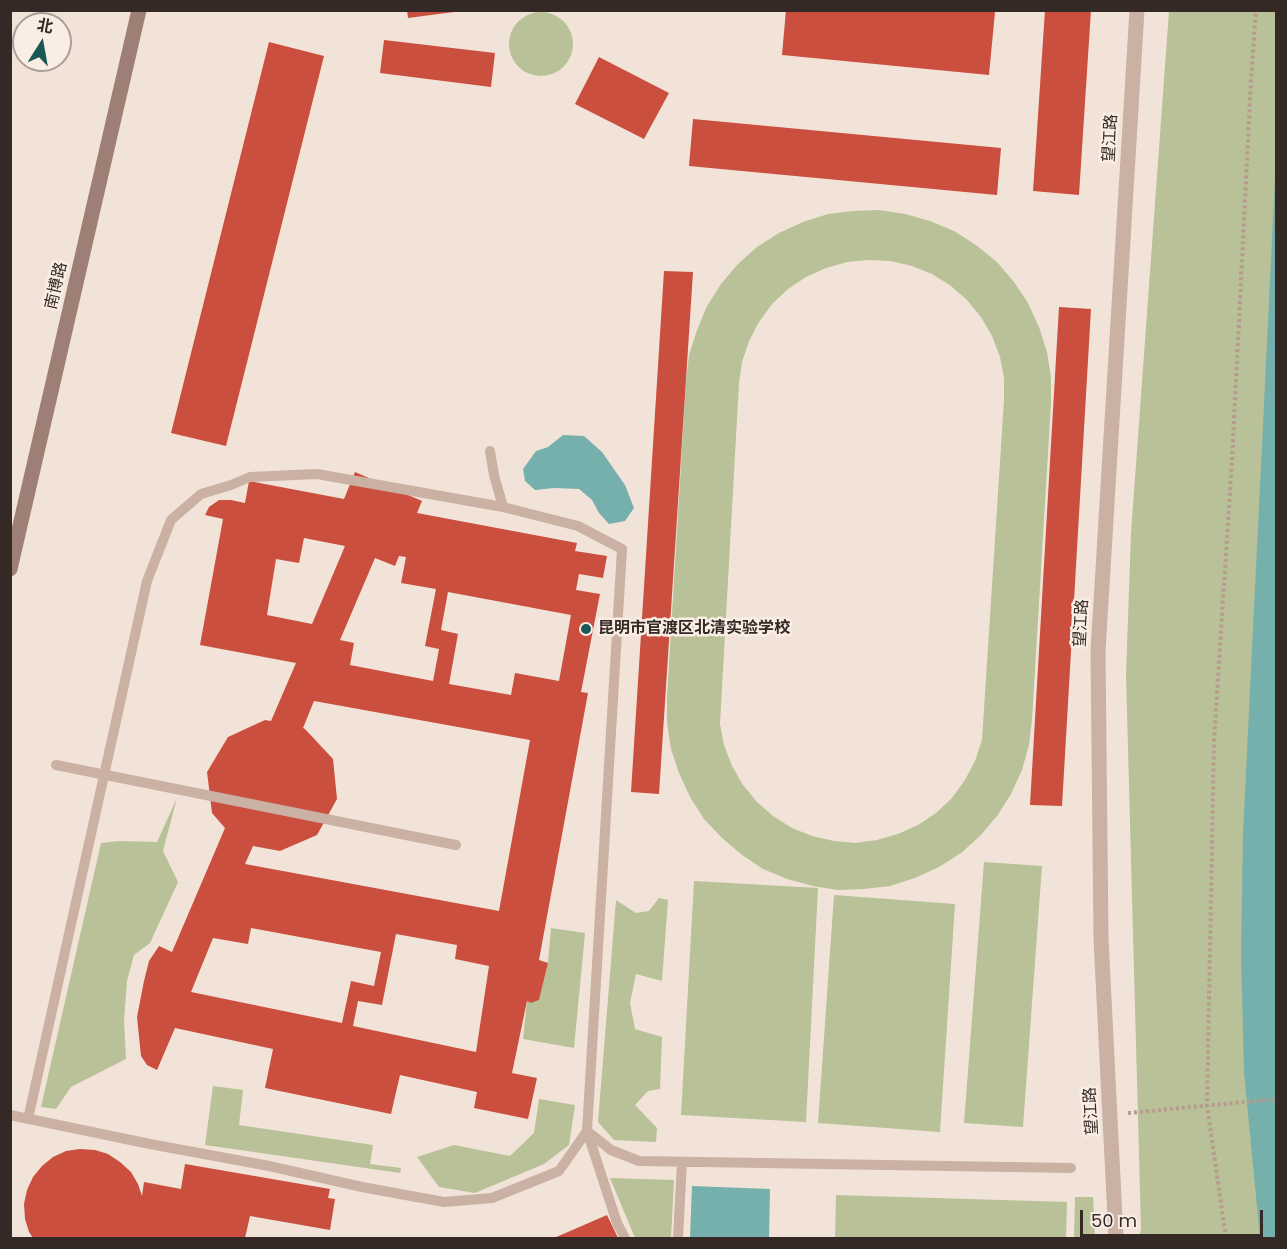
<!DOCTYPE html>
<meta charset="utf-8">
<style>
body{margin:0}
#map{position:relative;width:1287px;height:1249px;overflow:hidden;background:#f2e3d8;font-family:Poppins,"Noto Sans SC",sans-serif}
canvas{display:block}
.frame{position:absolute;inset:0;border:12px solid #352926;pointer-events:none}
.north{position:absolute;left:12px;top:12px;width:60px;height:60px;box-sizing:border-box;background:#faede4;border:2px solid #ab9f98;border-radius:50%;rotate:11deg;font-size:16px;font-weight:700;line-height:24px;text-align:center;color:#352926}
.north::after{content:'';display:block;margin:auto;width:21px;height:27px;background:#1a5855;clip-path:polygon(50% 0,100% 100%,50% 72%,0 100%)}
.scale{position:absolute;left:1080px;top:1210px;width:183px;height:27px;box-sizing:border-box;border:3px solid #352926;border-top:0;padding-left:8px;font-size:18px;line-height:21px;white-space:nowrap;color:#352926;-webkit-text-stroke:4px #faede4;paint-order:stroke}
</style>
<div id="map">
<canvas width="1287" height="1249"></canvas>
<div class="frame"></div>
<div class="north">北</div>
<div class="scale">50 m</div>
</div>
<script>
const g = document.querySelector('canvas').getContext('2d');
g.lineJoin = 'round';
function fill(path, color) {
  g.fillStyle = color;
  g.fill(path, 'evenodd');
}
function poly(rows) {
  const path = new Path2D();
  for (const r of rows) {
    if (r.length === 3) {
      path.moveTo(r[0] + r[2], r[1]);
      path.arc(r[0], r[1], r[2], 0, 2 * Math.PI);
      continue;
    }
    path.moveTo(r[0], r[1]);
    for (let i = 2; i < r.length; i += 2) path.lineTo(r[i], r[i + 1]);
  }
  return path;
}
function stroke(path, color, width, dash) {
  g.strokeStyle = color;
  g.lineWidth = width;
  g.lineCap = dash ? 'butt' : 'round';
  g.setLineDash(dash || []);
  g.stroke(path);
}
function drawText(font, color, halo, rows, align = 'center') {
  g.font = font + ' Poppins,"Noto Sans SC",sans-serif';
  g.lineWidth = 5;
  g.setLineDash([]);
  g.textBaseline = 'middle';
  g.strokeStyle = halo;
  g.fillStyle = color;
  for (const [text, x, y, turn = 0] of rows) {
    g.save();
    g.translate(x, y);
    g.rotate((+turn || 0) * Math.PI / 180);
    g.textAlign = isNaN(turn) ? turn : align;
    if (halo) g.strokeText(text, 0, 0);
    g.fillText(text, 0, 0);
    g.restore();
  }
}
const green = poly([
 [1169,11,1276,11,1276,1238,1139,1238,1141,1229,1126,675,1131,533],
 [541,44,32],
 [879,210,905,214,930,221,954,231,976,245,997,262,1014,282,1028,303,1039,327,1047,352,1051,377,1051,403,1032,720,1029,745,1022,770,1011,794,997,816,980,836,961,853,939,867,915,878,890,886,864,889,838,890,813,886,787,879,763,869,742,855,722,838,704,819,690,797,679,773,671,749,667,723,667,697,686,381,689,355,697,330,707,306,721,284,738,264,757,247,779,233,803,222,828,214,853,211],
 [869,260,891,261,912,266,932,274,951,286,967,300,981,317,992,336,1000,357,1004,378,1004,400,982,740,975,761,965,780,952,798,936,813,918,825,898,834,877,840,855,843,834,841,812,836,792,828,773,816,757,802,743,785,732,766,724,745,720,724,739,383,742,362,749,341,759,322,772,304,788,289,806,277,826,268,847,262],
 [177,798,163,851,178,882,150,943,134,955,127,981,124,1020,126,1059,71,1087,56,1109,41,1107,101,843,119,841,157,842],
 [984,862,1042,866,1023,1127,964,1123],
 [694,881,818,888,806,1122,681,1115],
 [834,895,955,904,940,1132,818,1123],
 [659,898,668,900,662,981,636,974,630,1003,635,1029,662,1037,660,1089,648,1091,635,1105,657,1128,656,1142,614,1140,598,1122,616,900,636,913,649,911],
 [551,928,585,933,574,1048,523,1039,527,1001,531,1003,539,1000,541,992,548,962],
 [213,1086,243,1090,239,1125,373,1145,370,1164,401,1168,400,1173,205,1145],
 [539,1099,575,1105,569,1145,544,1164,475,1193,439,1187,417,1157,454,1145,510,1156,534,1133],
 [610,1178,674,1180,671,1238,635,1238],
 [836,1195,1067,1202,1066,1238,835,1238],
 [1075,1197,1093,1197,1095,1238,1074,1238]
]);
const water = poly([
 [1276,159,1276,1238,1260,1238,1244,1072,1241,955,1243,833],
 [563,435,584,436,602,452,625,485,634,508,625,521,609,524,599,513,592,500,579,489,554,488,535,490,525,481,523,469,536,451,548,447],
 [692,1186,770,1189,769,1238,690,1238]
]);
const building = poly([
 [407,10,454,10,454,12,408,18],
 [786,10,977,10,995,12,989,75,782,55],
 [1045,10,1091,10,1079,195,1033,191],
 [384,40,495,53,491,87,380,73],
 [269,42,324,56,226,446,171,433],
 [599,57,669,93,644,139,575,104],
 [693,119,1001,148,997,195,689,166],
 [664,271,693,272,659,794,631,792],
 [1059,307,1091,309,1062,806,1030,805],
 [355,472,422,501,417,513,577,543,575,551,607,556,603,578,579,574,576,590,600,594,581,692,588,693,539,960,548,963,539,1000,531,1003,527,1001,512,1073,537,1078,528,1119,474,1108,477,1092,400,1075,391,1114,265,1088,273,1049,175,1028,157,1070,147,1065,141,1056,137,1017,144,981,149,961,159,946,172,952,225,828,212,813,207,772,228,737,265,720,271,721,296,663,200,645,223,519,205,515,209,507,219,500,231,500,245,503,249,481,344,499],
 [304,538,345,546,312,624,267,615,276,559,299,563],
 [399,556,406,557,401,583,436,589,425,646,439,649,433,681,350,665,354,643,340,640,375,558,395,566],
 [448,592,571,615,559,681,515,673,511,695,449,684,458,634,441,630],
 [314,701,530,740,499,911,245,864,253,846,280,851,317,835,337,799,333,759,305,729,303,728],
 [251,928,381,952,374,986,351,981,342,1023,191,992,213,938,248,944],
 [396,934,457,945,455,959,489,966,476,1052,353,1026,358,1001,382,1005],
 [80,1149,95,1150,108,1154,120,1162,131,1172,138,1184,142,1196,144,1182,181,1189,185,1164,330,1189,328,1198,335,1199,330,1230,250,1216,245,1238,33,1238,29,1232,25,1219,24,1204,27,1190,33,1177,42,1166,53,1157,66,1151],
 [607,1215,618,1238,554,1238]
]);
const path = poly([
 [1128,1113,1276,1099],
 [1226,1238,1207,1106,1214,741,1232,460,1251,81,1256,10]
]);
const lane = poly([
 [490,451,494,475,503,507,578,526,622,549,587,1131,611,1150,639,1161,1071,1168],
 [56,765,456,845],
 [10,1115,150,1144,269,1166,362,1187,444,1202,492,1198,559,1171,587,1131,617,1223,625,1238],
 [28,1119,147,581,171,520,201,494,231,485,250,477,317,474,503,507],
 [678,1238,682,1162]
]);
const street = poly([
 [1116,1238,1101,939,1098,651,1137,10]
]);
const secondary = poly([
 [10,569,139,10]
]);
const markers = [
 [586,629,6,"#1a5855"]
];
const streetNames = [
 ["望江路",1111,138,-87],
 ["南博路",57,286,-77],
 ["望江路",1082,623,-87],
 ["望江路",1092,1111,-93]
];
const poiNames = [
 ["昆明市官渡区北清实验学校",598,629]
];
fill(green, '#b8c198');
fill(water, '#76b0ac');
fill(building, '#ca4f3e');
stroke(path, '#b69b8e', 4, [3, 3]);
stroke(lane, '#cab1a4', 10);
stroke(street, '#cab1a4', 15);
stroke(secondary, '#9e7f75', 15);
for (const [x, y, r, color] of markers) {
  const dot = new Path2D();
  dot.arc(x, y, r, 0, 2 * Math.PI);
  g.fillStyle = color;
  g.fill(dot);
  stroke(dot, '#faede4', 2);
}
drawText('16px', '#352926', '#faede4', streetNames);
drawText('bold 16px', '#352926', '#faede4', poiNames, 'left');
</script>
